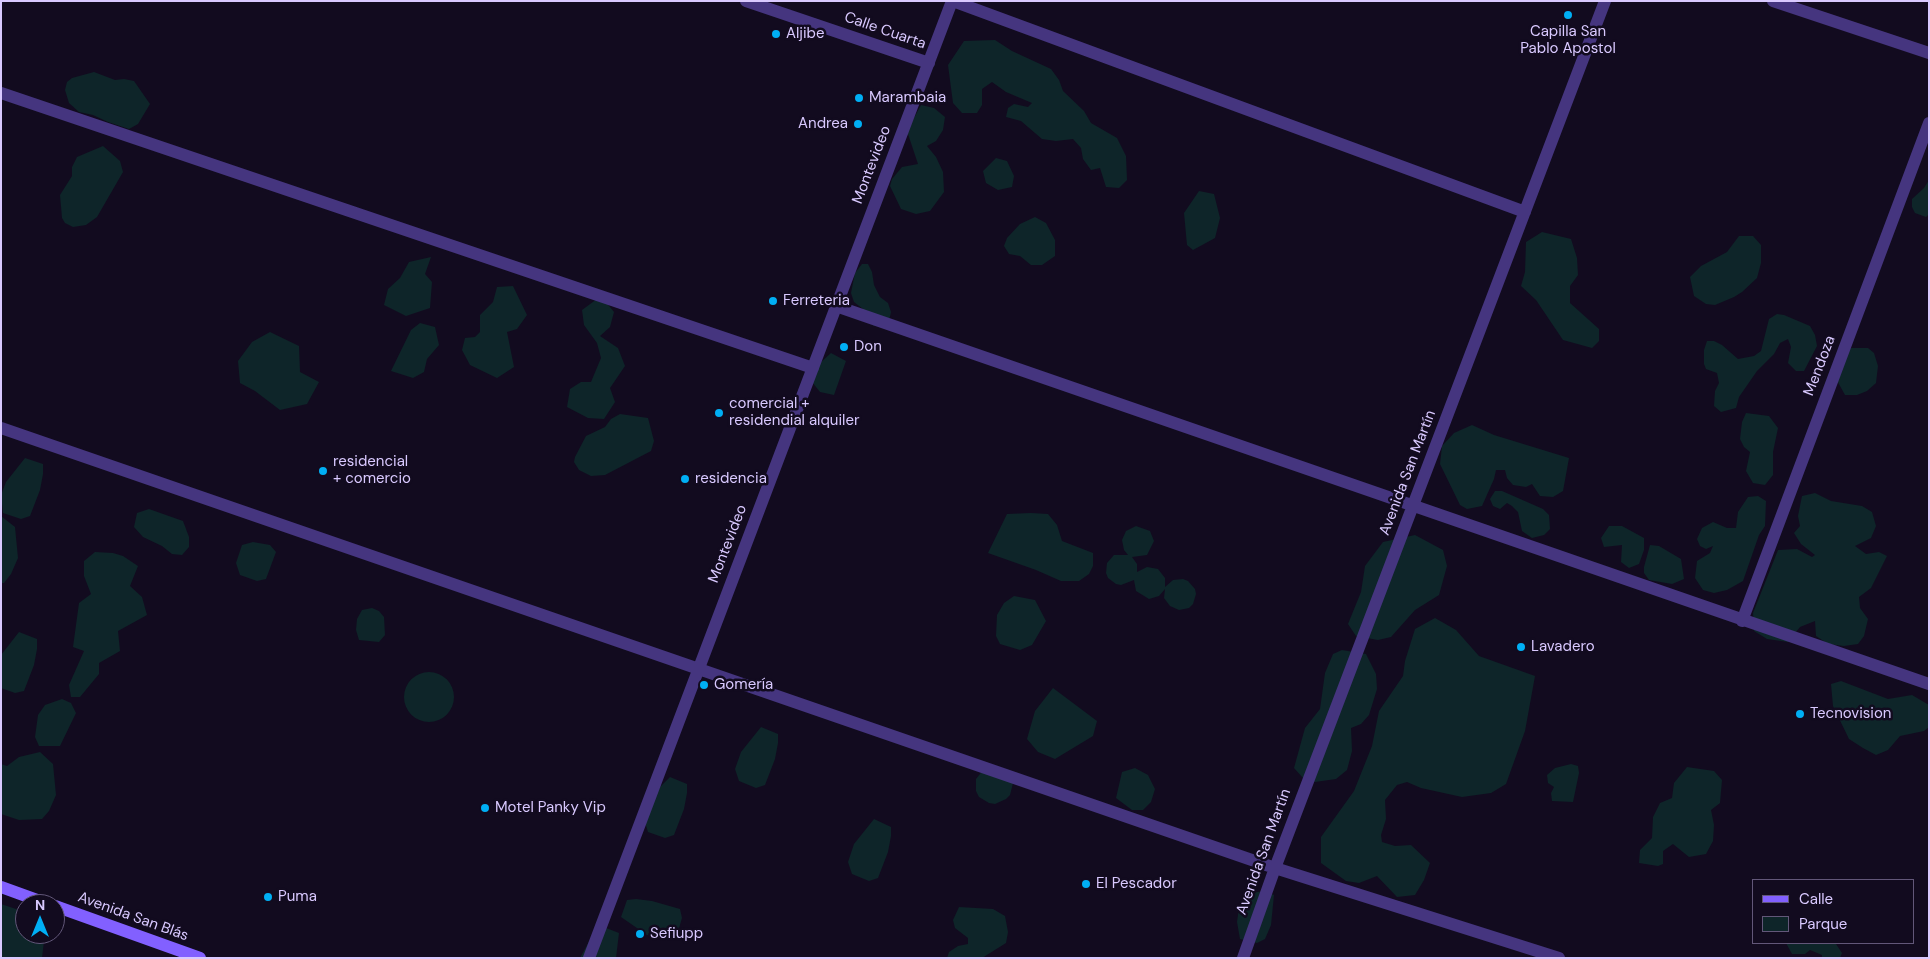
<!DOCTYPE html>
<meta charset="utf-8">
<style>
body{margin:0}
#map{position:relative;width:1930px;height:959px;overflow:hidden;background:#120b1f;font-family:"DM Sans",sans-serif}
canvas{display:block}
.frame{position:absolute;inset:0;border:2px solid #d9c9ff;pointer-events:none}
.legend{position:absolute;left:1752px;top:879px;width:162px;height:65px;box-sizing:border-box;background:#120b1f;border:1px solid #625779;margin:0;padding:6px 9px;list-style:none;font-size:15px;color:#d9c9ff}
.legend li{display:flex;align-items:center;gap:10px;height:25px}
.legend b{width:25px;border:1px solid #625779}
.north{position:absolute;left:15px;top:894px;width:50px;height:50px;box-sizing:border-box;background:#120b1f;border:1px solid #625779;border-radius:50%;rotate:0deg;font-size:14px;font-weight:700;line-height:20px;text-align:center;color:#d9c9ff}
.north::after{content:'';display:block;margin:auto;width:18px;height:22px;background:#00aff4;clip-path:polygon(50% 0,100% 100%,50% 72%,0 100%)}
</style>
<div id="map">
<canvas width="1930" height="959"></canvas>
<div class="frame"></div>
<ul class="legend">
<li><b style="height:6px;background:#8260ff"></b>Calle</li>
<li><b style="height:14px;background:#0e2529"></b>Parque</li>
</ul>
<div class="north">N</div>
</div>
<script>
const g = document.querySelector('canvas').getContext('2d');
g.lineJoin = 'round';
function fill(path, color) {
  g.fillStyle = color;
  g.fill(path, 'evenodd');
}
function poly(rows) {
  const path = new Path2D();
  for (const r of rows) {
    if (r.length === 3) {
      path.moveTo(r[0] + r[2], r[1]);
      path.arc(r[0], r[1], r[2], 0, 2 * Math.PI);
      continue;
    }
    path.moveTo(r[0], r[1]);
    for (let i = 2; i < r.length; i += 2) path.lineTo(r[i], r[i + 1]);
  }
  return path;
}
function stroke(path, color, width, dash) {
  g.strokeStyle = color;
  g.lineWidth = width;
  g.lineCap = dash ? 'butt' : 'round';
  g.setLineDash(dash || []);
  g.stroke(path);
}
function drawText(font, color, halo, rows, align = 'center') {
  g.font = font + ' "DM Sans",sans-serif';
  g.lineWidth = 5;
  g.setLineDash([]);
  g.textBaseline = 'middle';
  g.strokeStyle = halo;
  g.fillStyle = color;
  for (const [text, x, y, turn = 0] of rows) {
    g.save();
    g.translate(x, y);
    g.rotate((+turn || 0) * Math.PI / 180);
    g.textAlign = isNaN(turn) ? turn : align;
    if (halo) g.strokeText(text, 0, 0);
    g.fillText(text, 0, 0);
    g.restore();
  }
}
const green = poly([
 [995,40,1012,51,1051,69,1059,80,1063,91,1084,111,1091,123,1117,138,1126,156,1127,180,1119,188,1106,187,1100,168,1091,170,1083,159,1081,148,1073,139,1056,141,1042,139,1021,121,1006,117,1008,108,1014,104,1028,107,1032,103,1006,92,992,82,982,89,982,105,977,113,962,113,953,103,948,65,964,41],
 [94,72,115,80,124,79,134,81,150,104,138,124,129,129,108,122,93,115,79,112,69,103,65,90,67,82,72,78],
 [921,105,934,108,945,117,943,130,936,141,927,146,936,157,943,172,944,192,930,211,916,214,901,209,890,186,892,179,902,167,918,164,907,131],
 [103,146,120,161,123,172,97,217,86,225,73,227,65,223,62,218,60,195,72,176,72,167,77,157],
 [996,158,1007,161,1014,176,1012,187,998,190,986,183,983,171],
 [1929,180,1929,214,1926,217,1915,213,1912,207,1912,199,1924,188],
 [1199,191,1214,194,1220,218,1215,238,1193,250,1187,245,1184,213],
 [1035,217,1046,223,1055,240,1055,256,1042,265,1031,265,1020,256,1009,254,1004,246,1007,238,1020,224],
 [1542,232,1571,239,1577,258,1578,275,1570,286,1570,303,1599,329,1599,341,1592,348,1563,340,1536,300,1521,286,1525,272,1526,242],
 [1739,236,1753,236,1761,245,1761,263,1757,278,1742,292,1734,297,1715,305,1706,304,1694,296,1690,277,1701,266,1727,252],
 [431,257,425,274,432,282,430,308,406,316,384,305,388,289,400,278,409,262],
 [862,264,868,264,872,272,874,285,880,297,888,303,891,312,889,321,874,326,865,319,863,309,854,302,851,293,855,273],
 [513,286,527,315,517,329,507,332,514,367,497,378,470,365,462,350,465,338,475,337,480,332,480,315,493,302,497,287],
 [601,296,614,312,610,327,600,336,618,348,625,366,610,388,615,402,604,419,588,418,567,407,570,389,581,382,591,382,601,358,597,343,584,325,582,310],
 [1777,314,1784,315,1810,326,1815,335,1817,346,1804,371,1796,371,1788,363,1791,347,1788,339,1780,343,1774,354,1757,371,1739,397,1736,408,1721,412,1714,406,1715,391,1719,383,1717,373,1706,369,1704,364,1704,350,1707,341,1714,341,1722,345,1738,359,1754,356,1761,351,1769,319],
 [420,323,435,327,439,345,427,359,424,372,413,378,391,371,411,330],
 [270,332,299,346,300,372,319,382,307,404,280,410,255,391,240,383,238,361,252,342],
 [1851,348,1868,348,1874,353,1878,366,1876,383,1867,391,1857,395,1845,395,1834,375],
 [831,353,846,361,834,395,820,392,812,382,820,363],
 [1746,413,1769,416,1778,428,1773,452,1773,475,1765,485,1753,483,1746,471,1750,452,1744,447,1740,439,1742,422],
 [620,414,648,418,654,441,651,451,605,475,591,476,579,470,574,462,575,457,586,436,605,427,611,419],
 [1472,425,1494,435,1569,458,1563,491,1553,497,1540,496,1532,484,1526,487,1513,485,1507,478,1505,470,1496,470,1494,479,1482,506,1467,509,1460,505,1440,464,1442,446,1454,433],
 [25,458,43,464,43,474,40,490,30,516,21,519,3,513,1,495,6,482],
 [1495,491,1502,491,1543,509,1549,515,1550,529,1544,535,1532,538,1522,531,1518,512,1512,506,1507,503,1500,509,1493,506,1490,499],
 [1815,493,1831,501,1862,506,1872,512,1876,526,1871,538,1855,546,1866,554,1879,552,1887,556,1871,588,1859,597,1860,608,1868,619,1864,636,1858,644,1844,646,1828,644,1816,636,1815,621,1800,627,1788,642,1767,639,1754,631,1753,613,1778,550,1797,549,1812,557,1815,555,1801,544,1794,533,1800,526,1798,516,1802,496],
 [1758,496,1766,501,1765,526,1759,535,1743,581,1727,590,1714,593,1703,590,1695,578,1697,561,1710,553,1713,546,1706,549,1700,546,1697,539,1702,528,1713,522,1727,528,1736,528,1738,512,1748,497],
 [149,509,183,521,189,537,189,547,182,555,172,554,162,546,143,537,134,527,137,513],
 [1031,513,1048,514,1057,525,1062,541,1093,553,1093,566,1089,574,1079,581,1061,581,1036,570,988,553,1007,514],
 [1,516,15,527,18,558,11,574,4,583,1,583],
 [1136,526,1150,531,1154,541,1147,555,1132,557,1137,564,1137,572,1147,567,1158,569,1165,578,1165,587,1173,580,1183,579,1188,581,1195,589,1196,594,1193,604,1189,608,1179,610,1170,606,1164,598,1165,589,1159,596,1149,599,1136,591,1134,580,1121,585,1116,584,1108,578,1106,573,1107,563,1114,555,1128,555,1124,550,1122,540,1126,531],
 [1609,526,1622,526,1644,538,1644,550,1639,564,1629,568,1621,562,1622,545,1604,547,1601,538],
 [1415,535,1443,550,1447,566,1439,595,1415,610,1391,637,1378,640,1356,636,1348,624,1361,592,1365,566,1383,542],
 [253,542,270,545,276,552,266,579,257,581,240,575,236,563,242,545],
 [1650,545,1659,546,1681,559,1684,579,1672,584,1649,580,1644,573,1644,567],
 [95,552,113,553,123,556,138,566,130,586,142,597,147,615,118,631,120,651,99,663,99,674,80,697,71,697,69,685,84,651,73,647,79,603,91,594,84,576,84,561],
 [1014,596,1035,600,1046,621,1032,645,1020,650,1000,644,996,636,997,615,1004,603],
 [372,608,379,611,384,617,385,635,379,642,359,640,356,630,357,619,362,610],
 [1435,618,1456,630,1479,656,1535,676,1525,731,1506,784,1491,793,1462,797,1421,788,1407,782,1397,785,1385,800,1386,819,1381,835,1382,842,1395,846,1411,845,1430,863,1424,880,1415,895,1397,897,1377,876,1359,883,1346,881,1321,863,1321,837,1354,791,1372,746,1379,711,1403,676,1405,661,1415,629],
 [19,632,37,639,37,649,34,665,24,691,15,693,1,688,1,655],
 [1342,650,1366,654,1376,674,1377,689,1369,715,1361,724,1351,728,1352,751,1347,770,1336,779,1315,782,1303,778,1294,768,1305,728,1320,709,1325,673,1333,654],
 [429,697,25],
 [1841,681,1888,699,1912,695,1929,705,1929,727,1924,731,1900,736,1888,750,1876,755,1863,748,1849,739,1833,706,1831,684],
 [1053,688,1097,721,1093,736,1055,759,1038,752,1027,739,1035,711],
 [62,699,71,703,76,713,60,746,39,746,35,737,38,715,45,705],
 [761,727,778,734,778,743,775,759,765,785,756,788,739,781,735,769,741,752],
 [40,752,53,764,56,795,49,811,42,819,19,820,1,814,1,764,7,766,19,757],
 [1571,764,1578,766,1579,773,1573,802,1552,801,1551,793,1554,787,1548,783,1547,775,1555,768],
 [1687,767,1714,771,1722,780,1720,803,1711,810,1714,825,1713,841,1706,854,1689,857,1673,844,1663,851,1663,864,1658,866,1639,863,1640,850,1652,838,1653,817,1660,803,1672,798,1674,783],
 [1135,768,1148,775,1155,789,1151,802,1143,810,1132,810,1116,798,1122,772],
 [984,769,1013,783,1010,795,1006,799,995,804,989,803,979,797,976,791,976,779],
 [670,777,687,784,687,793,684,809,674,835,665,838,648,832,644,819,660,787],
 [874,819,891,827,891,836,888,852,878,878,869,881,852,874,848,862,854,844],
 [1266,891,1274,895,1271,925,1265,939,1257,943,1240,939,1237,922,1239,908,1248,893],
 [636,899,652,901,680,909,682,918,677,935,665,940,647,935,621,917,627,900],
 [1,904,25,912,25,934,42,934,44,941,42,958,1,958],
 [959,907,993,909,1005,916,1008,932,1006,943,982,958,947,958,949,952,958,946,968,944,968,938,955,928,953,920],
 [601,926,619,933,616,958,580,958,592,936],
 [1786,943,1836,944,1842,953,1840,958,1822,958,1822,955,1810,950,1805,954,1792,954]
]);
const street = poly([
 [746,1,929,63],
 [953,1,1525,212],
 [1773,1,1929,53],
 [1,93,813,368],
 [836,306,1929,684],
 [1,428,1275,868,1559,958],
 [1742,621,1929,123],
 [589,958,952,1],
 [1243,958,1275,868,1605,1]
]);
const secondary = poly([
 [1,887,48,904],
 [55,906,200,958]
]);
const markers = [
 [1568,15,5,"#00aff4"],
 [776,34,5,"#00aff4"],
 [859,98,5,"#00aff4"],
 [858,124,5,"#00aff4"],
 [773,301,5,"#00aff4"],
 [844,347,5,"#00aff4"],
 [719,413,5,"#00aff4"],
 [323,471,5,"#00aff4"],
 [685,479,5,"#00aff4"],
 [1521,647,5,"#00aff4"],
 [704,685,5,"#00aff4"],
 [1800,714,5,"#00aff4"],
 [485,808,5,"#00aff4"],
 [1086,884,5,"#00aff4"],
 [268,897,5,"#00aff4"],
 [640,934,5,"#00aff4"]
];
const streetNames = [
 ["Calle Cuarta",885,31,19],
 ["Montevideo",872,165,-69],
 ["Mendoza",1820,366,-69],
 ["Avenida San Martín",1408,473,-69],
 ["Montevideo",728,544,-69],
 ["Avenida San Martín",1264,852,-70],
 ["Avenida San Blás",133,917,20]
];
const poiNames = [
 ["Capilla San",1568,32,"center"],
 ["Pablo Apostol",1568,49,"center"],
 ["Aljibe",786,34],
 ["Marambaia",869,98],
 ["Andrea",848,124,"right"],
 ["Ferreteria",783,301],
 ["Don",854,347],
 ["comercial +",729,404],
 ["residendial alquiler",729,421],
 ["residencial",333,462],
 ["+ comercio",333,479],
 ["residencia",695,479],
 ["Lavadero",1531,647],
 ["Gomería",714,685],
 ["Tecnovision",1810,714],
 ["Motel Panky Vip",495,808],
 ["El Pescador",1096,884],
 ["Puma",278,897],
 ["Sefiupp",650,934]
];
fill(green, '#0e2529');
stroke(street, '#45357f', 12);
stroke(secondary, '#8260ff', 12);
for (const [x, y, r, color] of markers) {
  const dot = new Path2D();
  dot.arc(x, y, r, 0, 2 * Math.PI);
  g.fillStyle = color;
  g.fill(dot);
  stroke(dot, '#120b1f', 2);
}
drawText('15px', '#d9c9ff', '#120b1f', streetNames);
drawText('15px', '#d9c9ff', '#120b1f', poiNames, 'left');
</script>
